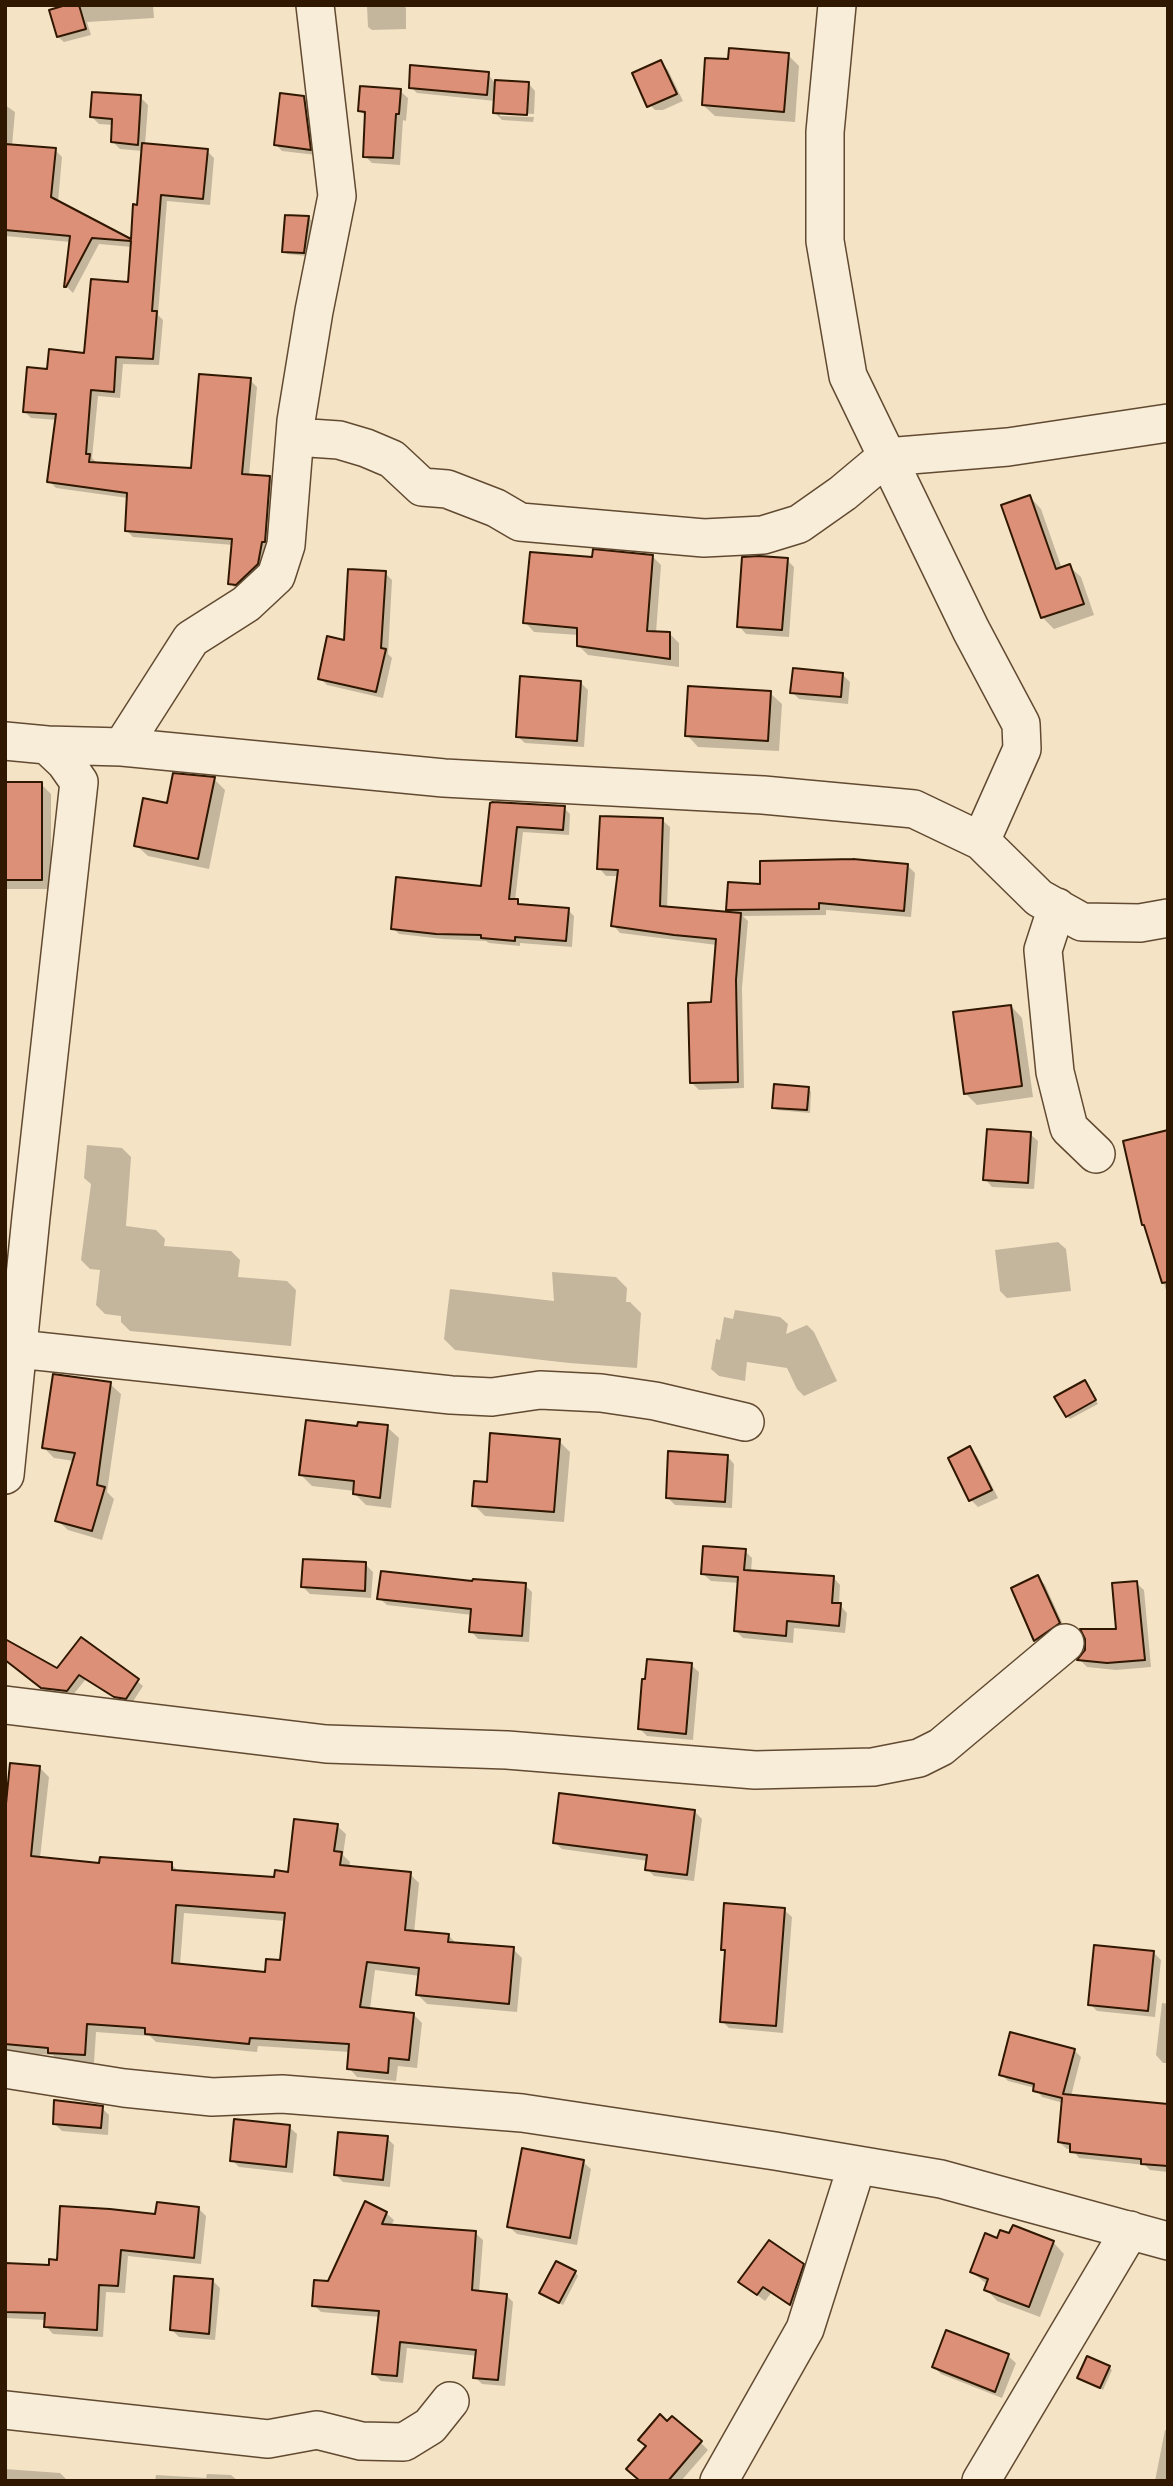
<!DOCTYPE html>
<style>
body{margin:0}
#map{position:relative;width:1173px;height:2486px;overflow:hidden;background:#f5e3c5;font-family:"Sorts Mill Goudy",serif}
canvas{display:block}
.frame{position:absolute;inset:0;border:7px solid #301700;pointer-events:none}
</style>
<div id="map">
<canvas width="1173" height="2486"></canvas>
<div class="frame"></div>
</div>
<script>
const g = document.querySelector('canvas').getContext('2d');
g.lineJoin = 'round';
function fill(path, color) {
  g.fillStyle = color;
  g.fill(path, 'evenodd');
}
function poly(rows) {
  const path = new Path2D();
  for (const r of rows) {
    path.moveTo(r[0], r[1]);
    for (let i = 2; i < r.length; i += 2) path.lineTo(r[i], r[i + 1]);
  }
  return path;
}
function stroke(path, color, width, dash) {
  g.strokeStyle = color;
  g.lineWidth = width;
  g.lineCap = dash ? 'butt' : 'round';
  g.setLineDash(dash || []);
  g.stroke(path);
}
const shadow = poly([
 [72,5,153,5,154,18,87,22,91,35,64,42,58,37],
 [403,5,406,8,406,29,372,30,368,27,367,6],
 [788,55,799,66,795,122,715,116,703,105,730,61],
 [661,62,668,70,683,101,663,110,655,110,647,102],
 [488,74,494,82,528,83,535,91,534,114,500,112,500,116,534,117,533,122,502,120,495,113,495,101,417,93,411,87],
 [400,91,408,98,406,121,403,120,400,165,372,163,365,156,367,118,360,110],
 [140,97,148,105,145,145,207,151,214,158,210,205,167,201,158,315,163,320,159,365,123,364,120,398,98,396,92,458,97,463,192,470,250,380,257,387,249,476,270,478,277,485,264,571,237,590,230,583,234,545,133,537,126,530,128,498,56,488,49,481,57,420,31,418,24,411,49,370,86,354,129,284,132,247,99,244,73,293,66,286,71,242,5,236,5,105,15,112,12,146,55,150,62,157,58,202,132,242,138,207,143,151,120,149,113,142,114,125,99,124,92,117],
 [304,98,310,104,316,155,282,151,276,145],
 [309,218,312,221,307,256,287,254,284,251],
 [1030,497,1041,509,1062,569,1069,566,1081,577,1094,615,1054,629,1042,617],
 [652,556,661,565,656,633,670,634,679,643,679,667,588,655,578,645,579,635,534,632,525,622,594,559],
 [787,560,794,567,789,637,746,634,739,626],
 [385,573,392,580,388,654,392,658,383,698,327,685,320,678,345,642],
 [843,675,850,682,848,704,799,699,792,692],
 [580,682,588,690,584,747,525,743,517,736],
 [770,693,782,704,779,751,698,747,687,735],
 [214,779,225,790,209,869,148,856,136,845,168,805],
 [5,784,41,784,51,794,51,889,5,889],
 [492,804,564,808,570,814,569,835,523,832,515,901,523,907,568,910,574,916,572,947,520,943,520,946,489,943,486,941,443,939,399,934,393,928,482,888],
 [662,820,670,827,667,908,732,914,728,910,762,885,908,866,915,873,911,917,826,910,826,915,743,916,748,921,742,988,744,1088,699,1090,691,1082,712,1004,717,945,620,933,613,925,619,876,606,876,599,868],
 [1011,1006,1022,1018,1033,1097,977,1105,965,1093],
 [808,1088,811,1092,810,1113,777,1110,774,1107],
 [1168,1132,1168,1297,1147,1227],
 [1030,1134,1038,1141,1034,1189,992,1187,985,1179],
 [87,1145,122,1148,131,1157,126,1226,156,1230,165,1239,164,1246,231,1251,240,1260,238,1277,287,1281,296,1290,291,1346,130,1331,121,1322,121,1316,105,1314,96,1305,100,1270,90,1269,81,1260,91,1184,84,1178],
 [1058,1242,1066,1249,1071,1291,1007,1298,1000,1291,995,1250],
 [552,1272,616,1277,627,1288,626,1302,630,1302,641,1313,637,1368,569,1363,455,1350,444,1339,450,1289,554,1301],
 [735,1310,780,1317,788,1324,786,1334,807,1325,814,1332,837,1381,804,1396,797,1389,787,1368,747,1362,745,1381,719,1376,711,1369,716,1339,720,1340,724,1317,733,1319],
 [110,1384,121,1394,107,1492,114,1499,102,1540,68,1530,57,1520,74,1461,54,1458,44,1448],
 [1087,1386,1098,1404,1070,1419,1067,1416],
 [387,1427,399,1438,391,1508,366,1505,355,1494,355,1491,312,1486,301,1475,358,1428],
 [559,1441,570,1452,564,1522,485,1516,474,1505,488,1484],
 [970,1448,977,1456,998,1498,978,1507,971,1500],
 [727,1456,734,1464,732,1508,675,1505,668,1498],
 [745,1551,752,1558,751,1572,833,1577,840,1585,839,1604,847,1613,845,1633,794,1628,793,1643,743,1638,736,1631,740,1583,711,1581,703,1574],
 [365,1564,373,1572,371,1598,310,1594,303,1587],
 [1038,1577,1045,1585,1066,1631,1043,1647,1036,1640,1013,1588],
 [474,1583,525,1585,532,1592,529,1642,478,1639,471,1631,472,1615,387,1605,379,1598],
 [1136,1583,1144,1590,1151,1667,1116,1670,1087,1667,1080,1660,1118,1631],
 [5,1659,58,1670,137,1681,143,1686,132,1703,121,1702,86,1679,72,1696,48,1693],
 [691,1665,699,1672,693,1740,647,1736,639,1728],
 [40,1768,49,1777,40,1858,101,1865,171,1864,179,1872,275,1879,290,1874,337,1826,346,1834,343,1855,350,1862,349,1868,410,1874,419,1883,414,1933,448,1935,457,1944,513,1949,522,1958,517,2012,427,2004,418,1995,420,1976,375,1970,370,2009,413,2014,422,2023,417,2068,398,2066,396,2081,357,2077,349,2068,350,2052,258,2046,257,2052,156,2042,150,2036,96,2032,94,2063,58,2061,53,2055,5,2052,5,1832],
 [184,1913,286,1921,282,1962,266,1974,180,1965],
 [694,1811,702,1819,694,1881,654,1876,647,1869,648,1861,562,1849,554,1842],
 [784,1910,792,1917,783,2033,729,2028,722,2021,727,1954,723,1950],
 [1154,1953,1161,1960,1155,2017,1097,2011,1090,2004],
 [1162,2003,1168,2004,1168,2063,1163,2063,1156,2055],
 [1074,2050,1081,2057,1071,2096,1168,2105,1168,2172,1150,2170,1145,2165,1079,2158,1072,2149,1067,2149,1059,2142,1063,2103,1042,2097,1035,2088,1008,2081,1001,2074],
 [102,2108,109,2115,108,2135,62,2131,55,2124],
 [289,2127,297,2134,293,2173,239,2167,232,2160],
 [387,2138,394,2145,390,2187,343,2182,336,2175],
 [583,2162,591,2169,577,2245,517,2234,509,2227],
 [199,2209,206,2216,201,2264,128,2256,125,2293,106,2292,103,2337,53,2334,46,2326,46,2320,5,2318,5,2265,50,2267,157,2216],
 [386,2213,394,2220,391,2226,475,2233,483,2240,479,2293,506,2295,513,2302,505,2386,482,2384,475,2377,478,2356,407,2348,403,2383,381,2381,374,2374,380,2317,321,2312,314,2305,329,2283],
 [998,2240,1053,2242,1064,2254,1040,2317,997,2301,986,2289,988,2285,972,2272],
 [802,2265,810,2273,797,2311,771,2293,765,2301,740,2282],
 [575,2272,578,2276,563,2305,541,2293],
 [213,2281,220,2288,215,2340,179,2337,171,2329],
 [1008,2356,1016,2363,1002,2398,941,2374,934,2367],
 [1109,2367,1112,2370,1103,2390,1079,2377],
 [667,2423,700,2442,708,2450,681,2481,641,2481],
 [1165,2430,1168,2430,1168,2481,1155,2481],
 [5,2469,60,2473,68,2481,5,2481],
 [207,2474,231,2475,238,2481,155,2481,156,2475,206,2478]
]);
const building = poly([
 [66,5,79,5,86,29,57,37,49,10,66,5],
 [729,48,789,53,784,112,702,105,705,58,728,59,729,48],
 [661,60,677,94,647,107,632,73,661,60],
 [410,65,489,72,487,95,409,88,410,65],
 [495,80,529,82,527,115,493,113,495,80],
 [360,86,401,89,399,114,396,114,393,158,363,157,365,112,358,111,360,86],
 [92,92,141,95,138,145,111,142,112,119,90,117,92,92],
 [280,93,304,96,311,150,274,145,280,93],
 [142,143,208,149,203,199,161,195,152,311,157,311,153,359,116,357,114,392,91,390,86,454,90,454,89,462,191,468,199,374,251,378,242,474,270,476,265,542,262,542,258,564,236,585,228,584,232,539,125,531,127,493,47,482,56,414,23,412,27,367,47,369,49,349,84,353,91,279,128,282,131,241,92,238,66,287,64,287,70,236,5,230,5,144,56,148,51,197,131,239,133,204,137,205,142,143],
 [285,215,309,216,304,253,282,252,285,215],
 [1030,495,1056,569,1070,564,1084,604,1041,618,1001,505,1030,495],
 [593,549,653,555,647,631,670,632,670,659,577,646,577,628,523,623,530,552,592,557,593,549],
 [759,556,788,558,782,630,737,627,742,557,759,556],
 [348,569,386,571,381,648,386,649,376,692,318,679,327,636,344,640,348,569],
 [793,668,843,673,841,697,790,693,793,668],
 [520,676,581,681,577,741,516,737,520,676],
 [688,686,771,691,768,741,685,736,688,686],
 [173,773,215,777,198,859,134,846,143,798,167,803,173,773],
 [5,782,42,782,42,880,5,880,5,782],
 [493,802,565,806,563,830,517,827,509,899,518,899,518,904,569,908,566,941,515,937,515,941,481,938,481,935,436,934,391,929,396,877,481,886,490,803,493,802],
 [600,816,663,818,660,906,741,913,736,980,738,1082,690,1083,688,1003,711,1002,716,939,674,935,611,926,618,870,597,869,600,816],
 [853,859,908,864,904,911,819,903,819,909,726,910,728,882,760,884,760,861,853,859],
 [1011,1005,1022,1086,964,1094,953,1012,1011,1005],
 [774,1084,809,1087,807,1110,772,1108,774,1084],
 [987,1129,1031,1132,1028,1183,983,1180,987,1129],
 [1168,1130,1168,1282,1162,1283,1144,1225,1142,1225,1123,1141,1168,1130],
 [53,1374,111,1382,97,1485,105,1487,92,1531,55,1521,75,1453,42,1448,53,1374],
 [1085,1380,1096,1400,1066,1417,1054,1397,1085,1380],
 [306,1420,357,1426,358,1422,388,1425,380,1498,353,1494,354,1481,299,1475,306,1420],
 [490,1433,560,1439,554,1512,472,1506,474,1481,487,1482,490,1433],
 [970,1446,992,1490,969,1501,948,1458,970,1446],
 [668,1451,728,1455,725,1502,666,1498,668,1451],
 [703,1546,746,1549,744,1570,834,1576,832,1603,841,1603,839,1626,787,1621,786,1636,734,1631,738,1577,701,1574,703,1546],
 [303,1559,366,1562,365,1591,301,1587,303,1559],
 [381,1571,472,1581,473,1579,526,1583,522,1636,469,1632,471,1609,377,1599,381,1571],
 [1038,1575,1060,1623,1034,1641,1011,1588,1038,1575],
 [1137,1581,1145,1660,1107,1663,1077,1660,1085,1650,1085,1639,1080,1629,1116,1629,1112,1583,1137,1581],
 [81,1637,139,1679,126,1699,114,1697,79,1675,67,1691,41,1688,5,1660,5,1639,57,1668,81,1637],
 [647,1659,692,1663,686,1734,638,1729,642,1679,645,1679,647,1659],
 [10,1763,40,1766,31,1856,99,1863,100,1857,172,1862,172,1870,274,1877,275,1870,288,1872,294,1819,338,1824,334,1851,342,1852,340,1865,411,1872,405,1930,449,1934,448,1942,514,1947,509,2004,416,1995,419,1968,367,1962,360,2007,414,2013,409,2060,389,2058,388,2073,347,2069,349,2044,250,2038,249,2044,145,2034,145,2028,87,2024,85,2055,48,2053,48,2048,5,2044,5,1814,10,1763],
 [176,1905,285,1913,280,1960,266,1959,265,1972,172,1963,176,1905],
 [559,1793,695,1810,687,1875,645,1870,647,1855,553,1843,559,1793],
 [724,1903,785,1908,776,2026,720,2022,725,1950,721,1950,724,1903],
 [1094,1945,1154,1951,1148,2011,1088,2005,1094,1945],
 [1010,2032,1075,2049,1063,2094,1168,2104,1168,2166,1141,2164,1141,2159,1070,2152,1070,2144,1058,2142,1062,2098,1033,2091,1034,2084,999,2075,1010,2032],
 [54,2100,103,2106,101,2128,53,2124,54,2100],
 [234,2119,290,2125,286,2167,230,2161,234,2119],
 [338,2132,388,2136,383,2180,334,2175,338,2132],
 [522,2148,584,2160,570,2238,507,2227,522,2148],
 [365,2201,387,2212,382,2224,476,2231,472,2290,507,2294,498,2380,473,2378,476,2350,400,2342,397,2376,372,2374,379,2311,312,2306,314,2280,328,2281,365,2201],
 [157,2202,199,2207,194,2258,121,2250,118,2286,99,2285,97,2330,44,2327,45,2313,5,2312,5,2263,49,2265,49,2259,57,2260,60,2206,110,2209,155,2214,157,2202],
 [1013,2225,1054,2241,1029,2307,984,2290,988,2279,970,2272,985,2233,997,2238,1000,2230,1009,2233,1013,2225],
 [769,2240,804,2264,790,2305,763,2287,757,2295,738,2282,769,2240],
 [556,2261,576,2271,559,2303,539,2293,556,2261],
 [174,2276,213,2279,209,2334,170,2330,174,2276],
 [946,2330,1009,2354,995,2392,932,2367,946,2330],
 [1087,2356,1110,2366,1100,2388,1077,2378,1087,2356],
 [660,2414,667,2421,672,2416,702,2441,668,2481,640,2481,626,2469,646,2446,638,2440,660,2414]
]);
const minor = poly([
 [837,5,825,132,825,241,848,376,971,630,1021,724,1022,749,981,841],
 [295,437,339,440,366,448,392,459,422,487,447,489,496,508,520,522,704,538,763,535,799,524,843,493,886,457,1008,447,1168,423],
 [5,741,47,745,65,762,79,782,31,1217,5,1475],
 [47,745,122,747,444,778,763,795,914,809,981,841,1039,898,1082,922,1140,923,1168,918],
 [122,747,191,639,246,604,276,576,286,545,296,421,314,311,337,196,315,5],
 [1057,907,1043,950,1055,1072,1069,1128,1096,1154],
 [18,1349,451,1395,492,1397,540,1390,601,1393,655,1401,745,1422],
 [5,1705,326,1744,507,1750,755,1770,873,1767,919,1758,941,1747,1065,1643],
 [5,2069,124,2088,212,2097,282,2094,522,2113,775,2151,941,2179,1168,2241],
 [5,2410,268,2439,317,2430,361,2441,404,2442,430,2426,450,2401],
 [719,2481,805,2329,857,2165],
 [981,2481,1130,2230]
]);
fill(shadow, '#0003');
fill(building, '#dd9078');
stroke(building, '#301700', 2);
stroke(minor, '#614a31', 40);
stroke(minor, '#f8edd9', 37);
</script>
